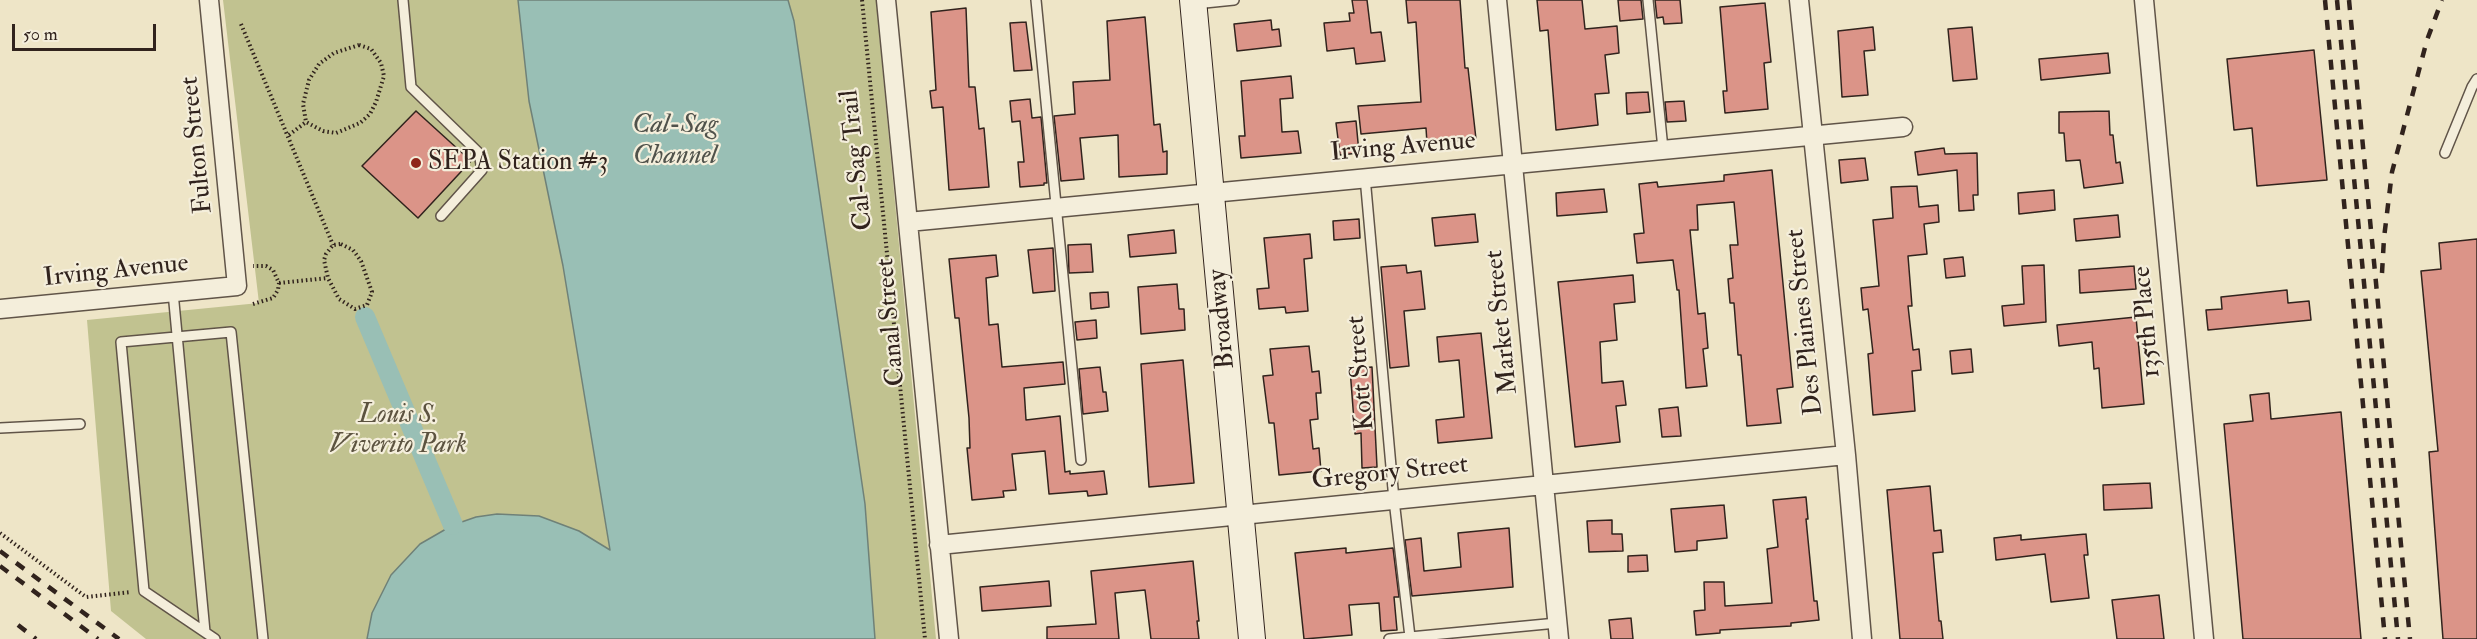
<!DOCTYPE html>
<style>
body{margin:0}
#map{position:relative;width:2477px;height:639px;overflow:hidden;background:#eee5c7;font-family:"IM FELL Double Pica",serif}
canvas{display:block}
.scale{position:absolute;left:12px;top:24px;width:144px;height:27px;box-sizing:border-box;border:3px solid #31231d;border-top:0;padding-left:8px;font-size:18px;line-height:21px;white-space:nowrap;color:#31231d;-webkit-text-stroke:4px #f4eedb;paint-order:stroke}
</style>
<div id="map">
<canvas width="2477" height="639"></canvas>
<div class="scale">50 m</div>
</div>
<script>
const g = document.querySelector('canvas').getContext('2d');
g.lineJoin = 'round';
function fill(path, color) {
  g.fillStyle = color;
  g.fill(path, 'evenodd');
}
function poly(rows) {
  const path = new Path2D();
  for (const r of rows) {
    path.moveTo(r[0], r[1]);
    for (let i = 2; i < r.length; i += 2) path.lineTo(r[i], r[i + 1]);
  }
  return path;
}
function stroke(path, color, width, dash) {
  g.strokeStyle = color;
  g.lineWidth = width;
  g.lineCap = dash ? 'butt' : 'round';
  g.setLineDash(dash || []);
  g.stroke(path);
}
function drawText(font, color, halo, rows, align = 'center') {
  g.font = font + ' "IM FELL Double Pica",serif';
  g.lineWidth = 4.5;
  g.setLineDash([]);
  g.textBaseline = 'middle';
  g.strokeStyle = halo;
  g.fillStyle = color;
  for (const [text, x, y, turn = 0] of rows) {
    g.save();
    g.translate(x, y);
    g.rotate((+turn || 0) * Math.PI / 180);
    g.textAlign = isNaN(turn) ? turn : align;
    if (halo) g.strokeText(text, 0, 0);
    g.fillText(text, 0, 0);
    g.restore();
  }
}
const green = poly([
 [223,0,518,0,529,101,563,266,610,551,596,543,450,639,146,639,111,611,87,320,259,303],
 [788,0,876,0,936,639,875,639,865,504,794,21]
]);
const water = poly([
 [518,0,788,0,794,21,865,504,875,639,367,639,372,613,391,575,420,544,453,525,476,517,497,514,539,516,579,531,610,550,563,266,529,101,518,0]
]);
const canal = poly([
 [365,317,453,525]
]);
const building = poly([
 [1352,0,1367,0,1371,33,1381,32,1385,61,1356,64,1354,48,1327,51,1324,23,1350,21,1349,13,1354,13,1352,0],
 [1406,0,1460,0,1465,68,1468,68,1476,139,1427,143,1426,128,1361,134,1358,106,1421,102,1416,22,1408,23,1406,0],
 [1537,0,1582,0,1585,29,1617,26,1619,53,1605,55,1609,93,1595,94,1598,125,1556,130,1548,30,1540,31,1537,0],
 [1618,0,1641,0,1643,19,1620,21,1618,0],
 [1655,0,1680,0,1682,23,1664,24,1663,17,1657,18,1655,0],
 [1765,3,1771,62,1764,63,1768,109,1725,113,1723,91,1727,91,1720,7,1765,3],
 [966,8,969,87,975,87,979,129,984,128,989,187,949,190,943,107,932,108,930,91,936,90,931,12,966,8],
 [1145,17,1154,125,1160,124,1163,152,1167,151,1167,174,1119,177,1118,135,1080,138,1084,179,1061,181,1054,116,1075,114,1073,82,1110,80,1107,21,1145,17],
 [1271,20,1272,30,1279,29,1281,46,1237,51,1234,24,1271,20],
 [1026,22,1032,70,1014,71,1010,23,1026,22],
 [1873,27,1875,50,1864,51,1868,95,1842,97,1838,31,1873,27],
 [1972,27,1977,79,1953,81,1948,29,1972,27],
 [2314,50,2327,180,2257,186,2252,128,2234,130,2227,59,2314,50],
 [2108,53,2110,73,2041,80,2039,59,2108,53],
 [1291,76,1293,98,1280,99,1282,132,1298,131,1301,153,1241,158,1239,136,1245,136,1241,81,1291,76],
 [1648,92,1650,112,1627,114,1626,93,1648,92],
 [1030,99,1032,118,1041,117,1047,183,1044,183,1044,185,1020,187,1018,162,1024,162,1020,121,1012,122,1010,101,1030,99],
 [1684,101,1686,121,1667,122,1665,102,1684,101],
 [416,111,471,161,418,218,362,166,416,111],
 [2109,111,2110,135,2113,135,2116,163,2120,162,2123,183,2084,188,2080,160,2066,161,2064,133,2059,133,2059,112,2109,111],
 [1356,121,1359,153,1340,155,1336,123,1356,121],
 [1944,148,1945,154,1977,153,1978,195,1973,195,1974,210,1959,211,1957,170,1918,175,1915,152,1944,148],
 [1865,158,1868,180,1841,183,1839,160,1865,158],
 [1772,170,1793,387,1777,389,1781,423,1747,426,1741,355,1738,355,1734,303,1730,303,1728,279,1733,278,1730,245,1738,245,1734,202,1697,205,1698,230,1690,230,1698,314,1705,313,1708,348,1703,349,1707,386,1686,388,1679,290,1677,290,1673,260,1637,263,1634,234,1644,233,1639,184,1657,182,1658,187,1724,181,1724,175,1772,170],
 [1917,186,1919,207,1938,205,1939,222,1924,224,1927,254,1908,256,1912,306,1908,306,1913,350,1919,349,1921,370,1912,371,1915,411,1873,415,1868,354,1873,353,1868,309,1863,310,1861,288,1879,286,1873,220,1893,218,1891,187,1917,186],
 [1604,189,1607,212,1557,216,1556,193,1604,189],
 [2054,190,2055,210,2019,214,2018,193,2054,190],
 [1475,214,1478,242,1435,246,1432,218,1475,214],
 [2118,215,2120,237,2076,241,2074,219,2118,215],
 [1359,219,1360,238,1334,240,1333,221,1359,219],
 [1174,230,1176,253,1130,257,1128,235,1174,230],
 [1310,234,1312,258,1304,259,1308,311,1286,313,1285,307,1259,309,1257,289,1269,288,1264,238,1310,234],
 [2477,239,2477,639,2443,639,2429,452,2438,451,2421,271,2441,269,2439,243,2477,239],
 [1091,244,1093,272,1069,273,1068,245,1091,244],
 [1053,248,1055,291,1033,293,1028,250,1053,248],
 [996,255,998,276,986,278,989,325,998,324,1002,367,1063,362,1065,384,1024,388,1026,420,1060,416,1065,472,1070,471,1070,474,1104,471,1107,494,1088,496,1087,491,1049,494,1045,451,1012,454,1016,490,1003,491,1004,497,972,500,967,448,970,448,969,418,959,318,955,318,949,259,996,255],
 [1963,257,1965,276,1946,278,1944,259,1963,257],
 [1406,265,1407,273,1421,271,1425,309,1404,311,1409,366,1390,368,1381,267,1406,265],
 [2044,265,2046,322,2004,326,2002,306,2024,304,2022,266,2044,265],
 [2134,266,2136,289,2080,293,2079,270,2134,266],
 [1633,275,1635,302,1614,304,1617,340,1600,342,1602,383,1623,381,1626,405,1616,406,1620,442,1575,447,1558,282,1633,275],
 [1177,284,1179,309,1184,309,1185,330,1141,334,1138,287,1177,284],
 [2287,290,2288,303,2309,301,2311,320,2208,330,2206,310,2222,309,2221,297,2287,290],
 [1108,292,1109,307,1091,309,1090,293,1108,292],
 [2136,317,2144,404,2102,408,2099,368,2094,369,2092,342,2059,346,2057,325,2136,317],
 [1096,320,1097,338,1077,340,1075,322,1096,320],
 [1481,333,1492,438,1438,443,1436,420,1464,417,1459,360,1439,362,1437,337,1481,333],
 [1309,346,1312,372,1319,371,1321,393,1316,393,1318,419,1310,420,1313,449,1319,448,1321,471,1279,475,1274,423,1269,423,1263,376,1273,375,1270,349,1309,346],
 [1971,349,1973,372,1952,374,1950,351,1971,349],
 [1183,360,1194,483,1149,487,1141,364,1183,360],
 [1100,367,1103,392,1106,392,1108,411,1083,414,1079,369,1100,367],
 [1372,367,1377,467,1362,468,1361,433,1355,434,1350,369,1372,367],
 [2269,393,2271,419,2341,412,2361,639,2243,639,2224,424,2253,421,2250,395,2269,393],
 [1678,407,1681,436,1662,437,1659,409,1678,407],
 [2150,483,2152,508,2104,510,2103,485,2150,483],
 [1930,486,1934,531,1941,530,1943,552,1933,553,1939,621,1941,621,1943,639,1900,639,1887,490,1930,486],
 [1806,497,1808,519,1806,519,1814,601,1817,601,1819,620,1791,623,1791,626,1720,630,1720,633,1696,635,1694,611,1705,610,1704,582,1724,582,1725,606,1772,603,1767,549,1778,547,1773,500,1806,497],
 [1724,505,1727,538,1697,541,1697,550,1675,552,1671,509,1724,505],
 [1612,520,1612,534,1622,534,1623,551,1589,552,1587,521,1612,520],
 [1509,528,1513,587,1412,596,1405,540,1421,538,1424,571,1461,567,1458,533,1509,528],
 [2086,534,2088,555,2084,555,2089,598,2051,602,2045,554,1996,560,1994,538,2021,535,2021,540,2086,534],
 [1346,548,1346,553,1393,548,1399,597,1394,597,1397,630,1381,631,1379,603,1349,605,1352,635,1304,639,1295,553,1346,548],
 [1647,555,1648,571,1628,572,1628,556,1647,555],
 [1193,561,1199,621,1197,621,1199,639,1151,639,1145,590,1115,593,1119,639,1047,639,1047,627,1096,624,1091,571,1193,561],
 [1049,581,1051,606,982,611,980,587,1049,581],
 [2159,595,2164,639,2117,639,2112,600,2159,595],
 [1631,618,1633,639,1611,639,1609,620,1631,618]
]);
const path = poly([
 [862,0,925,639],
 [241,24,333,245],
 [359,45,371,49,381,63,384,76,376,102,370,114,360,123,336,133,323,131,306,122,303,104,309,80,319,64,334,53,359,45],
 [289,135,306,122],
 [341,244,353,250,361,261,372,292,367,305,355,309,339,299,328,278,324,260,326,254,333,245,341,244],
 [279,283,328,278],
 [253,304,273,298,278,290,279,283,273,270,266,266,253,266],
 [0,533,86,597,131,592]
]);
const lane = poly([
 [403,0,411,87,479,153,482,170,441,216],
 [1036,0,1081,460],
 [1648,0,1663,149],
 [1195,4,1234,0],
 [2445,153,2472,87,2477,79],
 [1365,177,1394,500,1410,637],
 [173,292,205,632],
 [0,428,80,424],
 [215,639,144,591,121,342,231,332,263,639],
 [1389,639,1557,623]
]);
const street = poly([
 [886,0,949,639],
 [1497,0,1559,639],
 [1799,0,1846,455,1862,639],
 [2144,0,2204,639],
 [908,222,1903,127],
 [0,309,237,286,209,0],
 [939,545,1846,455]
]);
const secondary = poly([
 [1193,0,1252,639]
]);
const rail = poly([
 [2325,0,2385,639],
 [2337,0,2398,639],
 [2349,0,2410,639],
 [2382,273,2384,238,2392,172,2427,40,2442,0],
 [0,551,119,639],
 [0,566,98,639],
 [18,625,36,639]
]);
const markers = [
 [416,163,6,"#8f2418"]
];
const streetNames = [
 ["Fulton Street",198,145,-96],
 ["Irving Avenue",1403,148,-5],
 ["Cal-Sag Trail",858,160,-96],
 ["Irving Avenue",116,272,-6],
 ["Broadway",1223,319,-95],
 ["Canal Street",892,322,-95],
 ["Market Street",1503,322,-96],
 ["Des Plaines Street",1806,322,-96],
 ["135th Place",2148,322,-95],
 ["Kott Street",1362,373,-95],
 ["Gregory Street",1390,474,-6]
];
const poiNames = [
 ["SEPA Station #3",428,163]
];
const parkNames = [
 ["Louis S.",398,416],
 ["Viverito Park",398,446]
];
const waterNames = [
 ["Cal-Sag",675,126],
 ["Channel",675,157]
];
fill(green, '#c1c290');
fill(water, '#99bfb5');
stroke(water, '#6f8178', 1.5);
stroke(canal, '#99bfb5', 20);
fill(building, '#db9488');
stroke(building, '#31231d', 1.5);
stroke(lane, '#605448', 12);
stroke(street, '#605448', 21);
stroke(secondary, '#31231d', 28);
stroke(path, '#31231d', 4, [1.5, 3]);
stroke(lane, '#f4eedb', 9);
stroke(street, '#f4eedb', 18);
stroke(secondary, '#f4eedb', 26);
stroke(rail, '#31231d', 4.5, [10, 10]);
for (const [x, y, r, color] of markers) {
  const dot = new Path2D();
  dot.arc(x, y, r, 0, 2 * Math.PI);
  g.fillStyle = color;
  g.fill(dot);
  stroke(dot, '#f4eedb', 2);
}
drawText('26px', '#31231d', '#f4eedb', streetNames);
drawText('26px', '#31231d', '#f4eedb', poiNames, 'left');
drawText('italic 26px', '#5c5340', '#f4eedb', parkNames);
drawText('italic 27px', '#50524b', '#f4eedb', waterNames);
</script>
